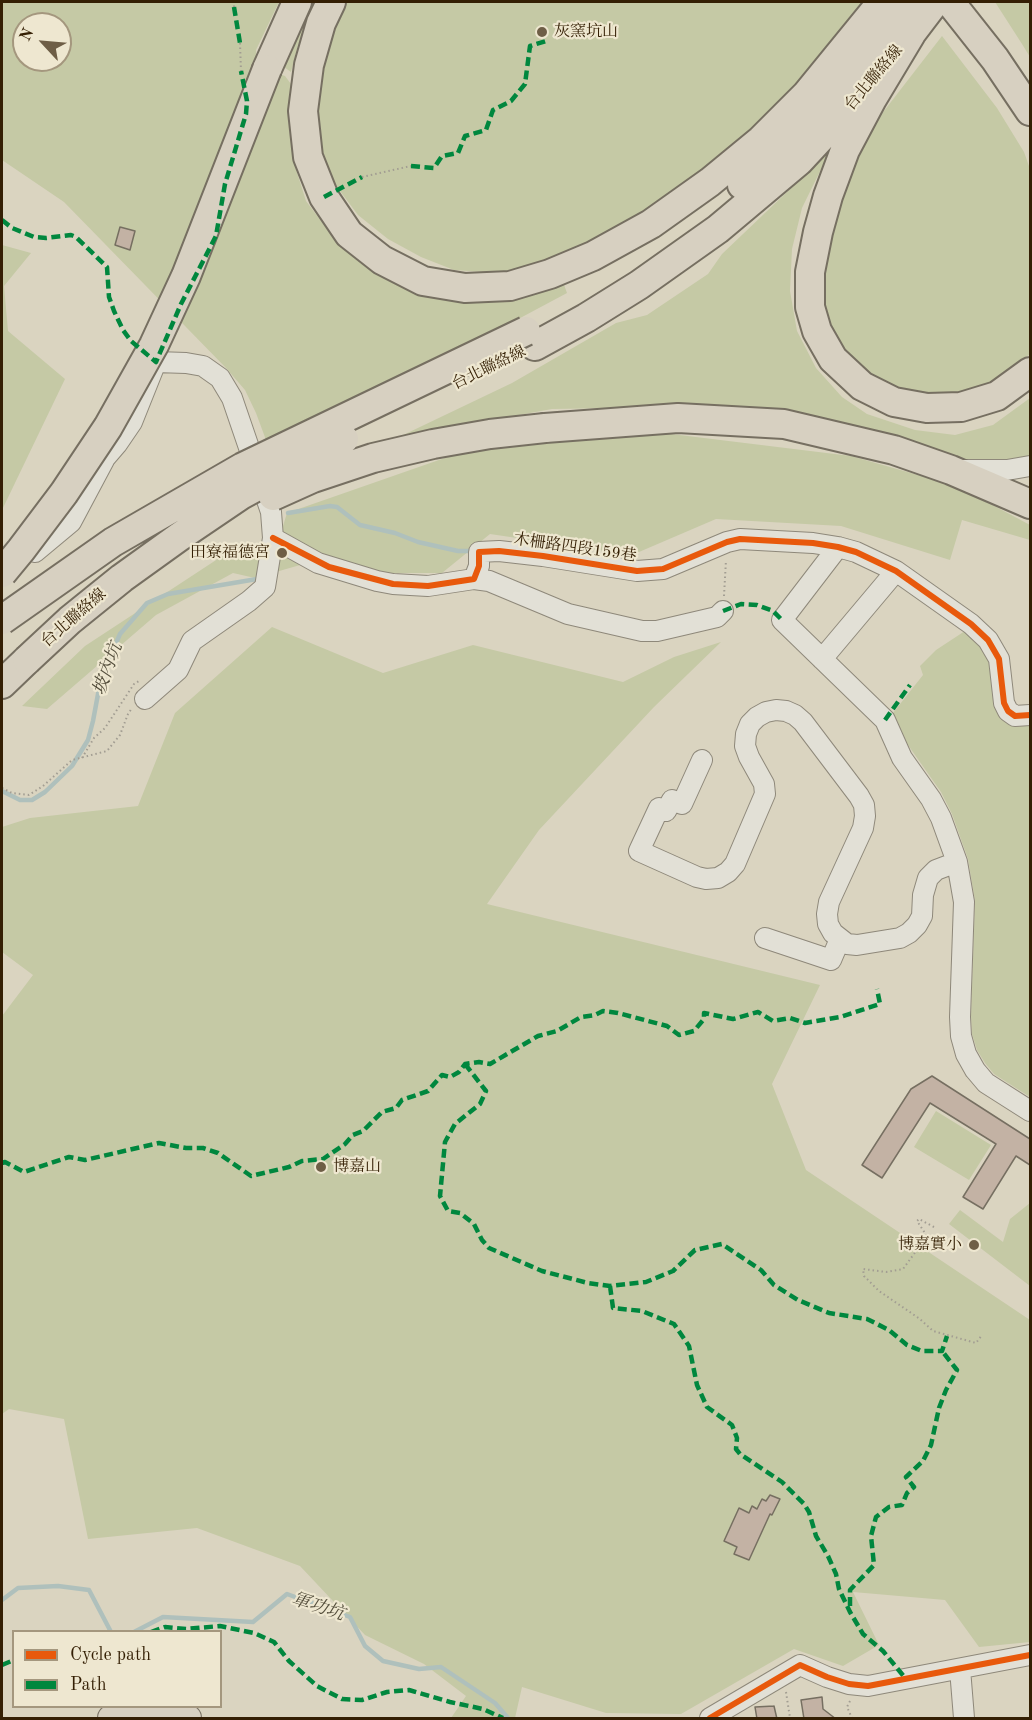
<!DOCTYPE html>
<meta charset="utf-8">
<style>
body{margin:0}
#map{position:relative;width:1032px;height:1720px;overflow:hidden;background:#dad4c0;font-family:"Old Standard TT",serif}
canvas{display:block}
.frame{position:absolute;inset:0;border:3px solid #341f04;pointer-events:none}
.legend{position:absolute;left:12px;top:1630px;width:210px;height:78px;box-sizing:border-box;background:#eee7d0;border:2px solid #a4977e;margin:0;padding:8px 10px;list-style:none;font-size:18px;color:#341f04}
.legend li{display:flex;align-items:center;gap:12px;height:30px}
.legend b{width:30px;border:2px solid #a4977e}
.north{position:absolute;left:12px;top:12px;width:60px;height:60px;box-sizing:border-box;background:#eee7d0;border:2px solid #a4977e;border-radius:50%;rotate:296deg;font-size:16px;font-weight:700;line-height:24px;text-align:center;color:#341f04}
.north::after{content:'';display:block;margin:auto;width:21px;height:27px;background:#6e5e46;clip-path:polygon(50% 0,100% 100%,50% 72%,0 100%)}
</style>
<div id="map">
<canvas width="1032" height="1720"></canvas>
<div class="frame"></div>
<ul class="legend">
<li><b style="height:8px;background:#e8590c"></b>Cycle path</li>
<li><b style="height:8px;background:#00873e"></b>Path</li>
</ul>
<div class="north">N</div>
</div>
<script>
const g = document.querySelector('canvas').getContext('2d');
g.lineJoin = 'round';
function fill(path, color) {
  g.fillStyle = color;
  g.fill(path, 'evenodd');
}
function poly(rows) {
  const path = new Path2D();
  for (const r of rows) {
    path.moveTo(r[0], r[1]);
    for (let i = 2; i < r.length; i += 2) path.lineTo(r[i], r[i + 1]);
  }
  return path;
}
function stroke(path, color, width, dash) {
  g.strokeStyle = color;
  g.lineWidth = width;
  g.lineCap = dash ? 'butt' : 'round';
  g.setLineDash(dash || []);
  g.stroke(path);
}
function drawText(font, color, halo, rows, align = 'center') {
  g.font = font + ' "Old Standard TT","Noto Serif TC",serif';
  g.lineWidth = 4.5;
  g.setLineDash([]);
  g.textBaseline = 'middle';
  g.strokeStyle = halo;
  g.fillStyle = color;
  for (const [text, x, y, turn = 0] of rows) {
    g.save();
    g.translate(x, y);
    g.rotate((+turn || 0) * Math.PI / 180);
    g.textAlign = isNaN(turn) ? turn : align;
    if (halo) g.strokeText(text, 0, 0);
    g.fillText(text, 0, 0);
    g.restore();
  }
}
const green = poly([
 [2,2,279,2,256,50,257,64,261,68,285,76,291,84,289,113,294,163,306,201,334,238,366,265,405,288,448,297,563,282,567,293,509,324,266,440,256,413,245,390,226,368,64,202,2,160],
 [24,24,60,24,60,60,24,60],
 [308,2,318,2,298,45,291,72,281,65],
 [344,2,866,2,801,83,747,136,687,184,637,217,585,245,540,263,497,273,454,270,421,257,388,239,358,215,334,183,323,157,317,121,318,85,328,37],
 [995,2,1030,2,1030,57,1022,44],
 [942,36,997,108,1024,152,1030,169,1030,354,1001,380,951,400,888,390,841,350,827,325,821,295,824,250,851,164,877,120],
 [830,151,802,208,792,249,790,291,797,331,816,368,842,397,867,414,915,430,955,435,993,425,1030,398,1030,459,966,463,620,408,552,409,399,437,512,383,616,323,647,315,708,274,722,254],
 [2,245,31,253,4,286,8,331,65,379,2,510],
 [655,432,851,456,957,486,1030,525,1030,540,962,520,950,560,841,526,716,519,632,555,490,534,442,573,384,573,314,561,255,578,233,573,156,615,47,709,22,706,85,646,239,545,248,559,275,552,287,513,459,453],
 [272,627,383,673,473,645,623,682,674,657,721,642,654,707,539,830,487,904,820,985,772,1084,806,1170,1030,1320,1030,1642,979,1647,945,1600,853,1592,879,1645,843,1666,794,1649,681,1714,606,1713,522,1687,515,1718,451,1718,466,1696,424,1664,365,1635,300,1566,197,1528,88,1539,64,1419,9,1409,2,1414,2,1016,33,975,2,952,2,827,30,818,138,806,175,713],
 [968,629,984,648,994,666,998,707,1030,723,1030,1097,994,1074,985,1063,977,1050,972,1034,971,1016,975,901,968,859,952,814,941,792,889,718,923,675,920,666,936,650],
 [936,1111,991,1145,969,1180,914,1147],
 [1030,1203,1030,1286,949,1224,960,1210,1003,1242,1010,1219]
]);
const stream = poly([
 [288,513,330,506,337,507,360,525,395,533,418,542,458,551,474,551],
 [2,791,20,800,32,800,45,792,72,766,88,740,93,721,101,678,120,634,147,603,168,594,257,579],
 [2,1600,18,1588,58,1586,89,1590,111,1632],
 [134,1632,163,1617,253,1622,287,1594,350,1617,365,1646,383,1661,419,1669,441,1667,495,1703,508,1718]
]);
const building = poly([
 [120,227,135,231,130,250,115,245,120,227],
 [932,1076,1030,1139,1030,1165,1016,1156,983,1209,963,1197,996,1144,930,1103,882,1178,862,1165,911,1089,932,1076],
 [770,1495,780,1499,772,1515,770,1514,749,1560,734,1554,737,1547,724,1541,739,1508,749,1513,752,1506,757,1509,762,1499,766,1501,770,1495],
 [822,1697,823,1709,836,1719,804,1719,801,1700,822,1697],
 [774,1706,777,1719,757,1719,755,1707,774,1706]
]);
const path = poly([
 [234,7,234,2],
 [240,43,241,71],
 [362,177,411,166],
 [724,596,726,560],
 [82,758,94,738,105,728,134,684,139,681],
 [2,788,12,793,29,795,43,786,72,760,107,751,120,735,128,714,132,708],
 [934,1227,919,1219,917,1221,927,1236,903,1269,886,1272,863,1269,864,1276,879,1291,920,1319,933,1331,976,1343,982,1335],
 [786,1692,790,1718],
 [850,1701,847,1707,852,1718]
]);
const minor = poly([
 [963,470,1007,470,1030,466],
 [84,472,105,458,117,444,132,422,156,362,186,363,203,366,220,378,232,398,271,512,273,538,265,587,249,601,192,641,178,670,145,699],
 [273,538,318,563,377,581,393,584,428,586,474,579,489,581,568,614,642,631,657,631,717,617,723,611],
 [838,547,782,620,885,720,902,758,931,799,941,818,957,862,964,902,960,1017,961,1036,966,1054,975,1070,986,1083,1030,1111],
 [35,552,71,522,104,460],
 [474,579,479,566,479,552,499,551,543,556,637,571,663,569,727,542,740,539,813,543,838,547,856,552,896,571,971,624,988,640,999,659,1004,703,1008,711,1015,716,1030,715],
 [822,659,896,571],
 [702,760,682,804,672,800,666,811,659,808,639,851,697,877,706,879,718,878,728,872,735,864,765,794,764,784,749,757,745,746,746,734,750,724,757,717,766,712,776,710,786,711,795,715,803,722,859,796,864,805,865,816,863,828,829,902,827,914,828,924,833,933,847,944,857,945,900,938,909,933,917,925,922,916,923,895,928,878,936,870,957,862],
 [765,938,831,960,840,939],
 [960,1669,964,1718],
 [710,1718,800,1665,827,1677,849,1684,868,1686,1030,1655]
]);
const major = poly([
 [111,1718,188,1718]
]);
const highway = poly([
 [331,2,321,23,309,65,303,111,308,157,324,197,349,234,382,260,423,281,465,288,510,286,550,274,593,256,651,224,710,182,761,140,806,95,882,2],
 [950,2,995,59,1030,111],
 [911,34,872,99,845,150,828,196,818,232,810,272,810,307,817,331,833,359,862,386,894,402,927,408,961,407,997,396,1030,372],
 [900,48,935,2],
 [267,69,297,2],
 [742,185,817,114,908,6],
 [535,346,586,318,639,285,718,229,799,161,865,90],
 [545,428,678,418,784,424,894,450,951,470,1030,504],
 [2,684,27,660]
]);
const highwayBridge = poly([
 [273,496,313,478,373,458,433,444,490,434,545,428],
 [2,573,21,550,64,493,108,427,154,345,186,276,267,69],
 [2,620,113,542,243,467,526,331],
 [27,660,70,620,122,578,179,537,241,495,344,439]
]);
const quiet = poly([
 [234,7,240,43],
 [411,166,434,168,442,156,458,153,465,136,486,130,493,110,511,101,525,84,530,46,546,41],
 [324,197,362,177],
 [2,220,12,228,34,237,46,238,71,235,76,237,107,267,109,297,114,311,123,330,131,341,156,362,181,304,216,236,225,184,246,114,247,101,241,71],
 [723,611,741,604,757,605,773,611,782,620],
 [885,720,910,685],
 [465,1064,486,1091,480,1104,455,1124,445,1142,440,1196,448,1211,460,1213,474,1224,482,1240,489,1248,542,1271,588,1283,610,1286,646,1282,673,1271,695,1250,722,1244,761,1270,774,1285,798,1300,829,1313,867,1319,889,1330,907,1345,922,1351,942,1351,947,1336],
 [2,1163,5,1162,24,1172,69,1157,85,1160,159,1143,186,1148,203,1148,218,1153,251,1176,289,1167,302,1161,323,1159,345,1144,353,1135,363,1131,382,1112,396,1108,402,1100,428,1091,442,1075,450,1077,459,1072,465,1064,479,1062,490,1064,538,1036,557,1031,581,1017,595,1015,603,1011,618,1013,667,1026,679,1035,694,1031,704,1019,704,1013,733,1019,758,1012,773,1021,790,1018,805,1023,840,1017,880,1004,877,989],
 [610,1286,613,1308,642,1311,674,1324,689,1346,697,1385,707,1407,732,1425,737,1438,736,1449,740,1454,782,1482,804,1504,809,1512,816,1536,828,1556,836,1574,839,1589,850,1612,863,1634,883,1651,906,1679],
 [850,1606,850,1590,874,1565,871,1536,876,1517,889,1507,902,1505,907,1493,914,1487,906,1477,923,1461,931,1445,939,1408,946,1390,957,1370,942,1351],
 [151,1632,165,1627,186,1629,220,1626,254,1633,274,1642,289,1661,317,1686,342,1699,362,1700,387,1692,409,1690,450,1702,483,1709,503,1718],
 [2,1665,14,1660]
]);
const cycleway = poly([
 [273,538,329,567,393,584,428,586,474,579,479,566,479,552,499,551,543,556,637,571,663,569,727,542,740,539,813,543,838,547,856,552,896,571,971,624,988,640,999,659,1004,703,1008,711,1015,716,1030,715],
 [710,1718,800,1665,827,1677,849,1684,868,1686,1030,1655]
]);
const markers = [
 [542,32,6,"#6e5e46"],
 [282,553,6,"#6e5e46"],
 [321,1167,6,"#6e5e46"],
 [974,1245,6,"#6e5e46"]
];
const poiNames = [
 ["灰窯坑山",554,32],
 ["田寮福德宮",270,553,"right"],
 ["博嘉山",333,1167],
 ["博嘉實小",962,1245,"right"]
];
const streetNames = [
 ["台北聯絡線",874,78,-50],
 ["台北聯絡線",489,368,-26],
 ["木柵路四段159巷",575,548,8],
 ["台北聯絡線",74,618,-41]
];
const waterNames = [
 ["坡內坑",108,669,-70],
 ["軍功坑",318,1607,18]
];
fill(green, '#c5c9a5');
stroke(stream, '#afc0bc', 4.5);
fill(building, '#c3b2a4');
stroke(building, '#766f61', 1.5);
stroke(minor, '#8e887a', 22);
stroke(major, '#766f61', 28);
stroke(highway, '#766f61', 32);
stroke(path, '#a29d92', 2, [1.5, 3]);
stroke(minor, '#e2e0d6', 20);
stroke(major, '#d7d0c1', 26);
stroke(highway, '#d7d0c1', 28);
stroke(highwayBridge, '#766f61', 32, []);
stroke(highwayBridge, '#d7d0c1', 28);
stroke(quiet, '#00873e', 4.5, [9, 4.5]);
stroke(cycleway, '#e8590c', 6);
for (const [x, y, r, color] of markers) {
  const dot = new Path2D();
  dot.arc(x, y, r, 0, 2 * Math.PI);
  g.fillStyle = color;
  g.fill(dot);
  stroke(dot, '#eee7d0', 2);
}
drawText('16px', '#341f04', '#eee7d0', poiNames, 'left');
drawText('16px', '#341f04', '#eee7d0', streetNames);
drawText('italic 18px', '#534d3b', '#eee7d0', waterNames);
</script>
